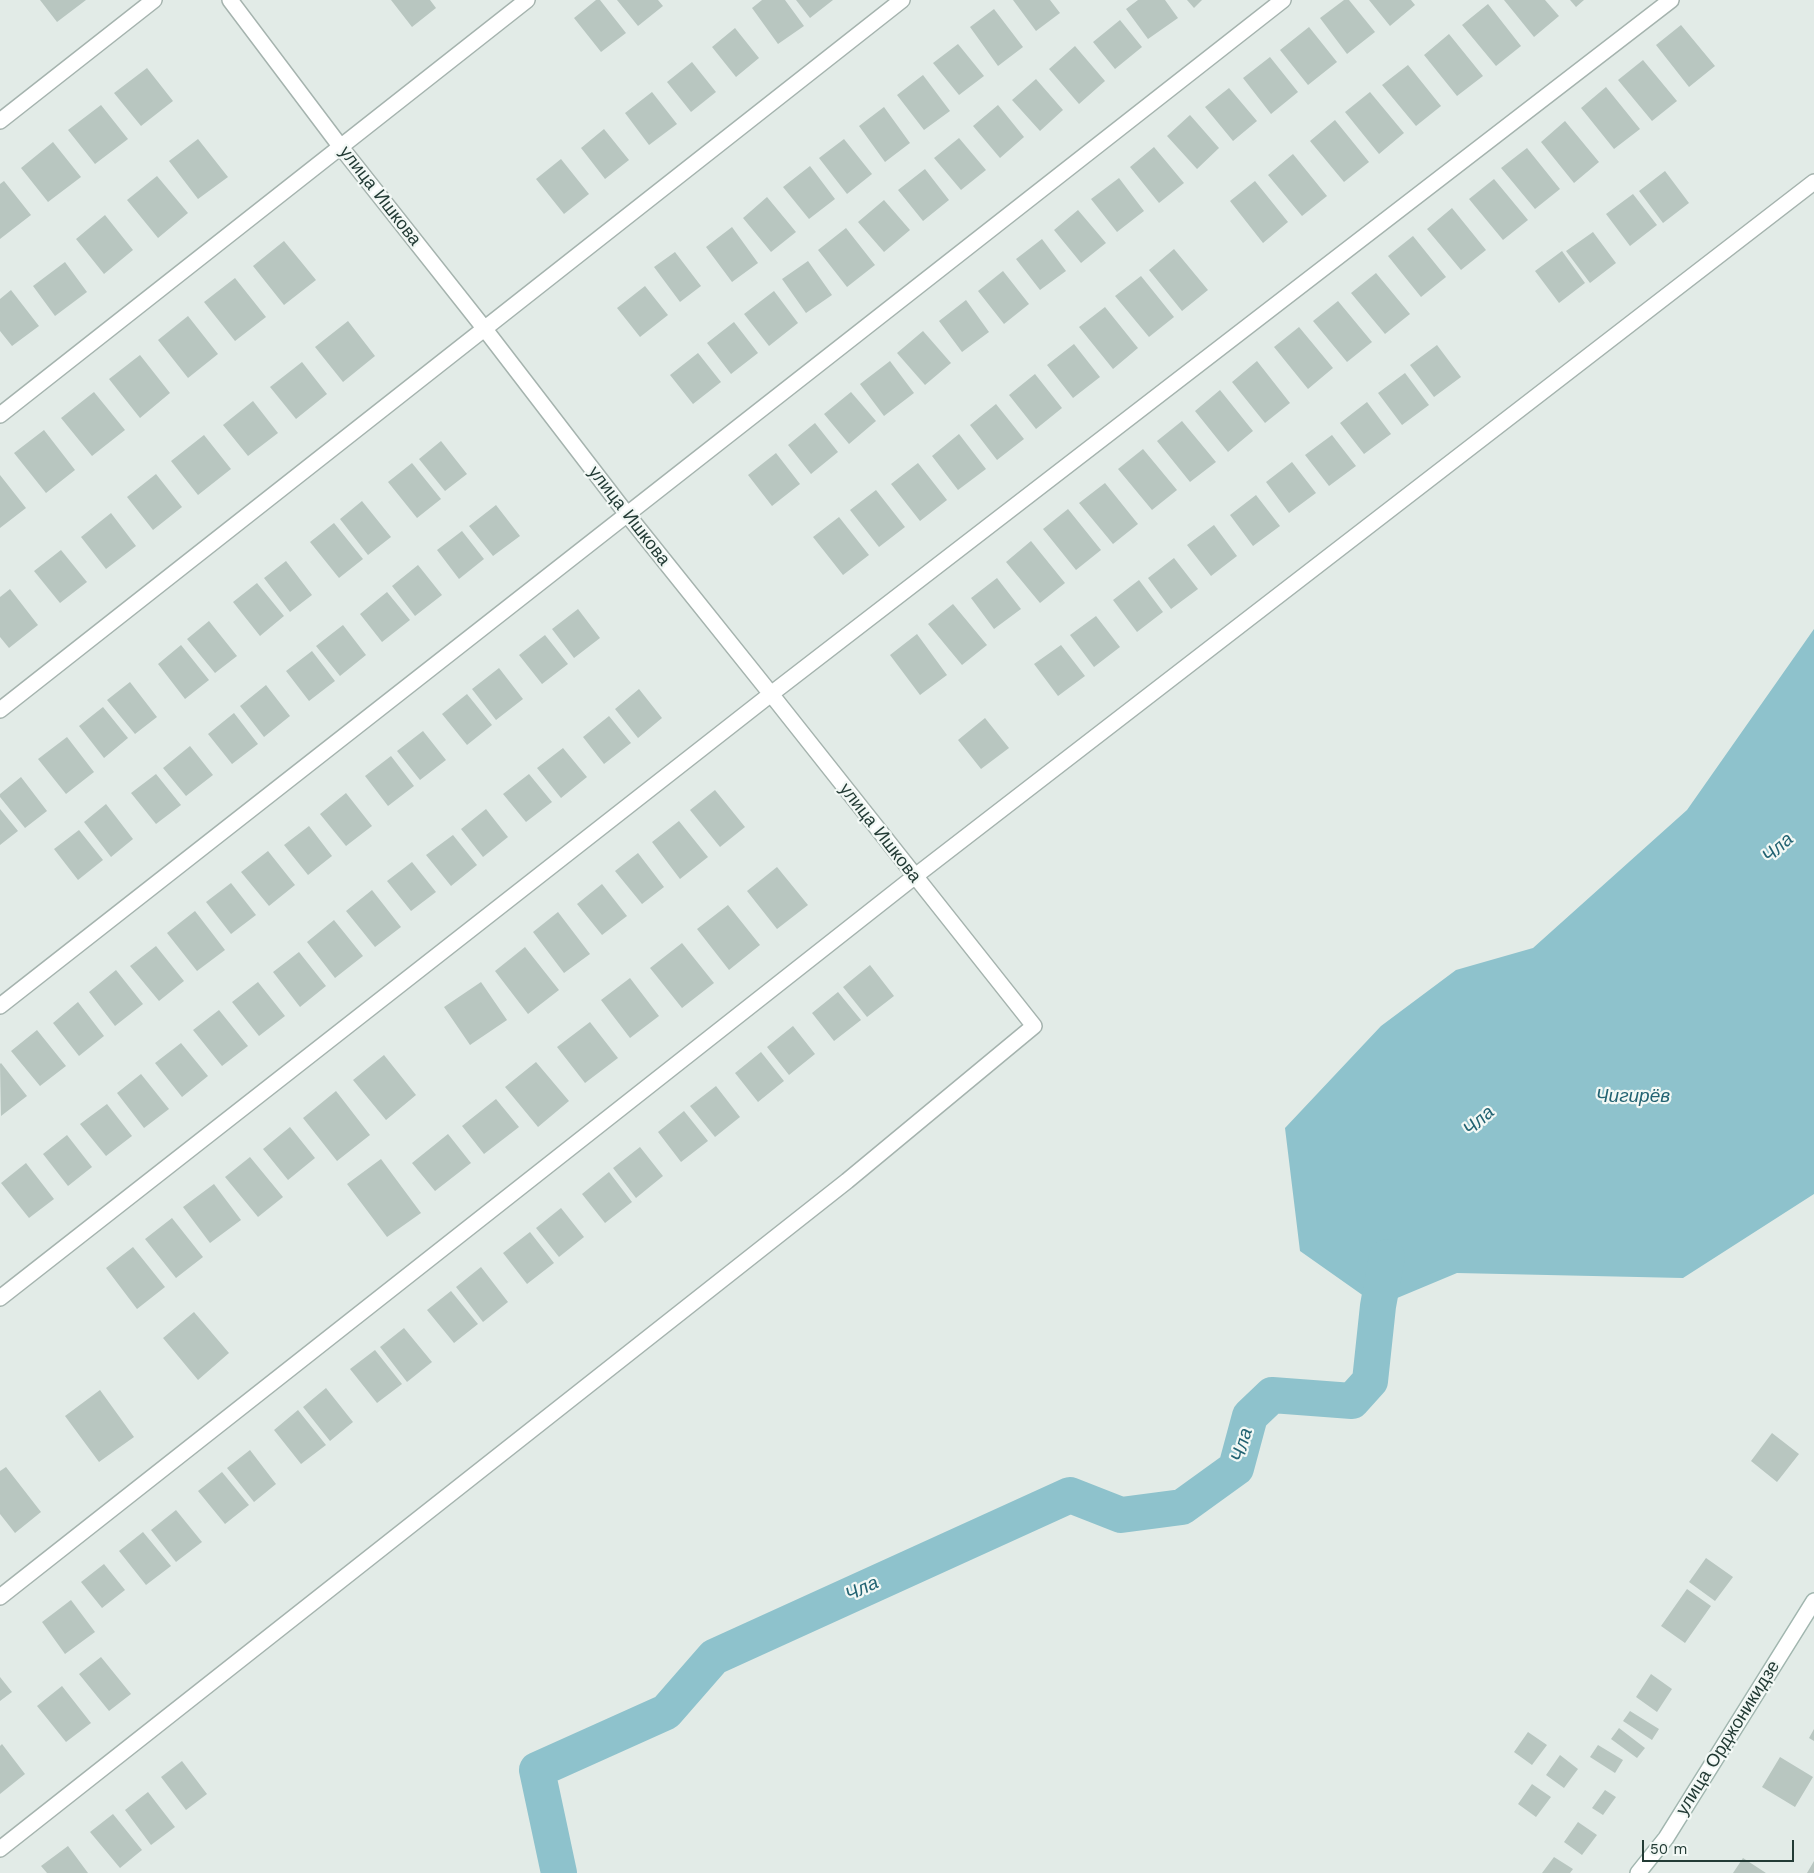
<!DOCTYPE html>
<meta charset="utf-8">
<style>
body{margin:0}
#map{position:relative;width:1814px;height:1873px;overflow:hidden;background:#e2ebe7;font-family:"Work Sans",sans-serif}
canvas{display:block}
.scale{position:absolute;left:1642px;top:1840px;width:152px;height:22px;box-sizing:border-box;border:2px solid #233b35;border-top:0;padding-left:6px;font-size:15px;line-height:18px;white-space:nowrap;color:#233b35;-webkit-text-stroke:4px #f2f8f5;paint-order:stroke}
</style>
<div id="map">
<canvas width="1814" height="1873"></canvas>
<div class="scale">50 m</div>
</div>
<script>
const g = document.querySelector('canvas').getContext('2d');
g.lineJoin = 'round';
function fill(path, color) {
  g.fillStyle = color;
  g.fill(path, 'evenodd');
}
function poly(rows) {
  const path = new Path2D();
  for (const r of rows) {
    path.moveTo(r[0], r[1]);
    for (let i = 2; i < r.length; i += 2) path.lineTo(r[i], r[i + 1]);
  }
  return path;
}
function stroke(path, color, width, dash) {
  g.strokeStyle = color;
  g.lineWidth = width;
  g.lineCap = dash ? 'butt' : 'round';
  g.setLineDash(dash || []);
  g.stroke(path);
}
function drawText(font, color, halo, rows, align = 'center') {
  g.font = font + ' "Work Sans",sans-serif';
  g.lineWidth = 4.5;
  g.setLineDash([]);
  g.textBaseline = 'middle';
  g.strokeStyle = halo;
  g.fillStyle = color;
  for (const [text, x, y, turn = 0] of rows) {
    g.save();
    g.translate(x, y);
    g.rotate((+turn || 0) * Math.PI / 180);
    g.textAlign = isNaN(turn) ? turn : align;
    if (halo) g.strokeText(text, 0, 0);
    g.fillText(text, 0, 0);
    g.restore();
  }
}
const water = poly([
 [1814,629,1814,1194,1683,1278,1457,1273,1378,1306,1300,1251,1285,1128,1381,1026,1456,970,1533,948,1687,810]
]);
const river = poly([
 [559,1873,537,1770,666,1712,714,1657,1070,1495,1121,1515,1182,1507,1236,1468,1250,1416,1272,1395,1352,1401,1370,1381,1378,1306,1387,1257]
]);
const building = poly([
 [40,0,86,0,57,22],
 [391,0,430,0,436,8,412,27],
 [596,0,600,0,626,33,601,52,574,18],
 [617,0,658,0,663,6,638,26],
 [762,0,785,0,804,26,778,44,752,8],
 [796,0,833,0,810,18],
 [1013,0,1050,0,1060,13,1036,31],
 [1138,0,1165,0,1178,18,1148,39,1126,9],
 [1187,0,1202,0,1194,8],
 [1344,0,1349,0,1375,32,1347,54,1320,18],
 [1369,0,1411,0,1415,5,1390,26],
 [1504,0,1545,0,1559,16,1534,37],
 [1570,0,1584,0,1576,7],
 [1488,4,1521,46,1496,66,1462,25],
 [994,9,1023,47,998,66,970,27],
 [1120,20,1142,47,1115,69,1093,42],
 [1681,25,1715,66,1689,87,1656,45],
 [1309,27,1337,62,1308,85,1280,50],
 [735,28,759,58,736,77,712,47],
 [1449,34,1483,76,1457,96,1424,55],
 [958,44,984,76,959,95,933,63],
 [1075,46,1105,81,1079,104,1049,69],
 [1270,57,1298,92,1271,114,1243,78],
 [1643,60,1677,101,1652,121,1618,80],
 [692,62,716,92,691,112,667,82],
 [1408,65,1441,106,1416,126,1382,85],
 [147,68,173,101,141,126,114,93],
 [923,75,950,111,924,130,897,95],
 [1036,79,1063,110,1040,131,1012,100],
 [1606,87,1640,129,1614,149,1581,108],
 [1229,88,1257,121,1233,141,1205,107],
 [652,92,677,124,649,145,625,113],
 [1370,92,1404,133,1379,154,1345,112],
 [101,105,128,139,95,164,68,130],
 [998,105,1024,137,1000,158,973,126],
 [884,107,910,143,885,162,859,126],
 [1190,115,1219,148,1197,169,1167,136],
 [1335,120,1369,162,1344,182,1310,141],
 [1565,121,1599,162,1574,183,1541,142],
 [604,129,629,160,605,179,581,148],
 [959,138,986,170,961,190,934,158],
 [198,139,228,177,198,199,169,161],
 [844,139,872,174,847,194,819,158],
 [53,142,81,177,48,202,21,168],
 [1154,147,1184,183,1159,203,1130,167],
 [1527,148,1560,189,1535,209,1501,168],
 [1293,154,1327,196,1302,216,1268,175],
 [561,159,589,194,564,214,536,179],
 [810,166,835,199,809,219,783,187],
 [925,169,949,200,923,221,898,190],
 [1665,171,1689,203,1663,223,1639,191],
 [157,176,188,213,158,238,127,200],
 [1119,178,1144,211,1117,232,1091,199],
 [1494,179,1528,220,1503,240,1469,199],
 [4,181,31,215,0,239,0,184],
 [1255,181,1288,222,1263,243,1230,201],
 [1633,194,1657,225,1630,246,1606,214],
 [767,197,796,232,771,252,743,218],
 [884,200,910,230,884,252,858,222],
 [1452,208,1486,250,1461,270,1427,229],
 [1078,210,1106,243,1081,263,1054,230],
 [105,215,133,250,104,274,76,239],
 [732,227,758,263,732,282,706,247],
 [846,228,875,265,847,287,818,250],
 [1593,232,1616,263,1590,283,1566,251],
 [1413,236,1446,277,1421,297,1388,256],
 [1042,239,1066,271,1040,290,1016,259],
 [284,241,316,280,284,305,253,266],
 [1174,249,1208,290,1182,311,1149,270],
 [1562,251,1585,283,1559,303,1535,271],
 [675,252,701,286,680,302,654,267],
 [808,261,832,295,806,313,782,279],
 [65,262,87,292,55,316,33,286],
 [1003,271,1029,304,1004,324,978,291],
 [1376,273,1410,314,1385,334,1351,293],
 [1141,276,1174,317,1149,337,1115,296],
 [235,278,266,317,235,341,204,302],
 [645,286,668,315,640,337,617,308],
 [11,290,39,326,12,346,0,331,0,299],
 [774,291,798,323,769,346,744,314],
 [966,300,989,332,962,352,939,321],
 [1338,301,1372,342,1347,362,1313,321],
 [1105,307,1138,348,1113,369,1079,327],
 [188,316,218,354,188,378,158,340],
 [348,321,375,356,343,382,315,347],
 [734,322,758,353,731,374,707,343],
 [1299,327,1333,368,1308,389,1274,347],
 [923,331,951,363,925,385,897,353],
 [1074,344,1100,377,1073,398,1047,365],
 [1437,345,1461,377,1434,397,1410,365],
 [698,353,721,382,693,404,670,375],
 [140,355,170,393,140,418,109,379],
 [890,361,914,393,884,416,860,384],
 [1257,361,1290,403,1265,423,1232,382],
 [302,362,327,394,296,419,270,387],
 [1405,373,1429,405,1402,425,1378,393],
 [1035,374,1062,408,1036,429,1009,395],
 [1220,390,1253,431,1228,452,1195,411],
 [94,392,125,430,92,456,61,418],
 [851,392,876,421,849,444,824,414],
 [253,401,278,433,248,456,223,425],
 [1367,402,1391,434,1364,454,1340,423],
 [996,404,1024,439,997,460,970,425],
 [1182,421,1216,462,1190,482,1157,441],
 [815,423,838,452,811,474,788,445],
 [44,430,75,470,46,493,14,453],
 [959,434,986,469,958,490,932,456],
 [204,435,231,469,198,495,171,461],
 [1332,435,1356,466,1329,486,1305,455],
 [441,441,467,474,445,491,419,459],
 [1143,449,1177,490,1152,510,1118,469],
 [776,453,800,484,772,506,748,475],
 [1292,462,1316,493,1289,513,1266,482],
 [412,463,441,499,417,518,388,482],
 [918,463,947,500,920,521,891,484],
 [156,474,182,507,153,530,127,497],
 [0,475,26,508,0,528],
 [1105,483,1138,524,1113,544,1079,503],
 [876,490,905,527,879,547,850,510],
 [1256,495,1280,526,1253,546,1230,515],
 [362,501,391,537,368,555,340,519],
 [496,505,520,536,493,556,469,526],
 [1068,509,1101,550,1076,570,1043,529],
 [111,513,136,546,106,569,81,537],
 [839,517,869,555,843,575,813,537],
 [334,523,363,559,339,578,310,542],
 [1214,525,1237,556,1211,576,1187,545],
 [462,531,484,559,459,579,437,550],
 [1031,541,1065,583,1040,603,1006,562],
 [61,550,87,582,60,603,34,571],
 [1174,558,1198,589,1171,609,1148,578],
 [286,561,312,595,290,612,264,578],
 [418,565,442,595,415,616,392,586],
 [997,578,1021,609,994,629,971,598],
 [1139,580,1163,612,1137,632,1113,600],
 [257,583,284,616,260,636,233,602],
 [10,589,38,625,9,648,0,637,0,597],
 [387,592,410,620,382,642,360,614],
 [953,604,987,645,962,665,928,624],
 [578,609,600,638,574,658,552,629],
 [1096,616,1120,647,1094,667,1070,635],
 [209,621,237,656,215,673,187,639],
 [343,625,366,655,340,676,316,646],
 [917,634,947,675,920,695,890,655],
 [545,635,568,664,542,684,519,655],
 [181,645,209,680,185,699,158,664],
 [1061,645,1085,676,1058,696,1034,664],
 [312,651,335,681,309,701,286,671],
 [499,668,523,699,496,720,472,689],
 [130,682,157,717,135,734,107,700],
 [266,685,290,716,264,737,240,706],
 [639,689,662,718,638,738,615,709],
 [467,694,492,725,467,745,442,714],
 [103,707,128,738,104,758,79,726],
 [234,713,258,744,232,764,208,734],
 [609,716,631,743,604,764,583,737],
 [985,718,1009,748,981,769,958,740],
 [423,731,446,760,420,780,397,751],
 [67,737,94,772,66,794,38,759],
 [190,746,213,775,186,796,163,768],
 [563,748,587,777,561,798,537,768],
 [391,756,414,786,388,806,365,776],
 [156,774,181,805,156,824,131,793],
 [529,774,552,802,526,822,503,794],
 [21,777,47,811,25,828,0,797,0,794],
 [715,790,745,827,720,847,690,810],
 [346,793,372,826,346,846,320,814],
 [106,804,133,839,111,857,84,822],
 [0,809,18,831,0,845],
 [486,809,508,837,483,857,461,829],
 [679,821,708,857,680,879,652,842],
 [309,826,332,856,308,875,284,845],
 [79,830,103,860,78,880,54,849],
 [453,835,477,865,451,886,426,855],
 [268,851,295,885,269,906,241,872],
 [638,853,664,887,642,904,615,871],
 [412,862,436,892,411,911,387,881],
 [777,867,808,905,777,929,747,891],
 [231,883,256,915,231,934,206,902],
 [602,884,627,916,602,935,577,904],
 [372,890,401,927,375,947,346,911],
 [728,905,760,945,729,970,697,929],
 [195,911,225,950,197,971,167,933],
 [558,912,590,954,564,973,533,932],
 [334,920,363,956,335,978,307,942],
 [682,943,714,983,682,1008,650,968],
 [156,946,184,981,159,1001,130,966],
 [525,947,559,990,528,1014,495,971],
 [299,952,326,986,300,1007,273,972],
 [870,965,894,996,867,1017,843,987],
 [116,970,143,1004,115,1026,89,992],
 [630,978,659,1016,630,1038,601,1000],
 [258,982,285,1016,259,1036,232,1002],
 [481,982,507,1020,470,1045,444,1007],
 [838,992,861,1020,834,1041,812,1013],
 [78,1002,104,1036,79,1056,53,1023],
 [219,1010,248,1046,222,1066,193,1030],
 [590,1022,618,1058,585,1083,557,1047],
 [793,1026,815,1054,789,1075,767,1047],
 [37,1030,66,1066,40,1086,11,1051],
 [181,1043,208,1076,182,1097,155,1063],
 [761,1052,784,1081,758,1102,735,1073],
 [384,1055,416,1095,386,1120,353,1080],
 [536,1062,569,1101,538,1127,505,1087],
 [1,1063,27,1096,1,1116,0,1064],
 [141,1074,169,1109,144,1128,117,1093],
 [716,1086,740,1117,715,1137,690,1106],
 [336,1091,370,1135,337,1161,303,1118],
 [496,1099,519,1127,484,1154,462,1126],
 [107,1104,132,1136,106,1156,80,1124],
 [684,1111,708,1141,681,1162,658,1132],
 [290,1127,315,1158,288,1180,263,1149],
 [448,1134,471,1163,435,1191,412,1163],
 [67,1135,92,1167,68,1186,43,1154],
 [640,1147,663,1176,636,1198,613,1168],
 [250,1157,283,1197,258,1217,225,1177],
 [381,1159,421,1213,387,1237,347,1184],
 [26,1163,54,1199,29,1218,1,1183],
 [609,1172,632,1202,605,1223,582,1194],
 [214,1184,241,1220,210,1243,183,1207],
 [561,1208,584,1237,559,1257,536,1228],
 [172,1218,203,1257,176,1278,145,1239],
 [530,1232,554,1263,527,1284,503,1253],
 [133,1247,165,1287,137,1309,106,1268],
 [481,1267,508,1302,483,1322,456,1287],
 [451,1291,478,1324,454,1343,427,1310],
 [194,1312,229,1353,198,1380,163,1338],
 [404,1328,432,1362,407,1382,380,1347],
 [375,1350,402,1384,377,1403,350,1369],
 [326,1388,353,1422,330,1441,303,1407],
 [100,1390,134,1437,99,1462,65,1416],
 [298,1410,326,1445,301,1464,274,1430],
 [1772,1433,1799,1454,1777,1482,1751,1461],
 [250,1450,276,1484,254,1502,227,1468],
 [6,1467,41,1512,15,1533,0,1514,0,1471],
 [222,1472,249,1505,225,1524,198,1491],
 [176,1510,202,1542,176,1562,151,1530],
 [143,1532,171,1566,146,1585,119,1551],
 [1706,1558,1733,1577,1715,1601,1689,1582],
 [104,1564,125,1590,102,1608,81,1582],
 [1687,1589,1711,1606,1685,1643,1661,1626],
 [71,1600,95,1632,65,1654,42,1622],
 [101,1657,131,1694,109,1711,79,1674],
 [1651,1674,1672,1689,1657,1712,1636,1697],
 [0,1677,12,1692,0,1701],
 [62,1686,91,1723,66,1742,37,1706],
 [1630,1711,1659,1729,1652,1740,1623,1721],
 [1619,1728,1645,1748,1637,1758,1611,1739],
 [1814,1729,1814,1741,1809,1738],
 [1528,1732,1547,1745,1532,1765,1514,1752],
 [2,1744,25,1774,0,1794,0,1746],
 [1598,1745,1623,1760,1615,1773,1590,1757],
 [1560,1755,1578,1769,1564,1788,1546,1775],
 [1780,1757,1813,1777,1795,1807,1762,1787],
 [182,1761,207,1794,186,1810,161,1777],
 [1532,1784,1551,1797,1536,1817,1518,1804],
 [1605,1790,1616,1797,1603,1815,1592,1808],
 [148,1792,175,1827,151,1845,125,1810],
 [113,1814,142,1850,120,1868,90,1832],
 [1578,1822,1597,1835,1582,1855,1564,1842],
 [68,1846,88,1873,47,1873,41,1866],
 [1554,1857,1573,1869,1570,1873,1542,1873],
 [1743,1858,1766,1873,1733,1873],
 [1814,1861,1814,1873,1807,1873]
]);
const street = poly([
 [0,121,154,0],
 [0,415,527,0],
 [0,710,902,0],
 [0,1006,1283,0],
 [0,1298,771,694,1671,0],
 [0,1597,914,877,1814,182],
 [0,1849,847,1181,1034,1026,771,694,626,513,484,328,340,146,230,0]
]);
const secondary = poly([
 [1638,1873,1666,1838,1814,1601]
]);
const streetNames = [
 ["улица Ишкова",380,196,52],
 ["улица Ишкова",629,516,52],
 ["улица Ишкова",880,833,52],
 ["улица Орджоникидзе",1728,1738,-58]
];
const waterNames = [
 ["Чла",1778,848,-42],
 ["Чигирёв",1633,1096],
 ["Чла",1479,1121,-42],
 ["Чла",1242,1445,-74],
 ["Чла",862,1589,-25]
];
fill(water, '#8ec2cc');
stroke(river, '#8ec2cc', 36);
fill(building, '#b8c6c0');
stroke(street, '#a5b3ae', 18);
stroke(secondary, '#a1b6af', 18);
stroke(street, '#fff', 15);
stroke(secondary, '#fff', 15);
drawText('18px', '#233b35', '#f2f8f5', streetNames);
drawText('italic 19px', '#226372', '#f2f8f5', waterNames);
</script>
